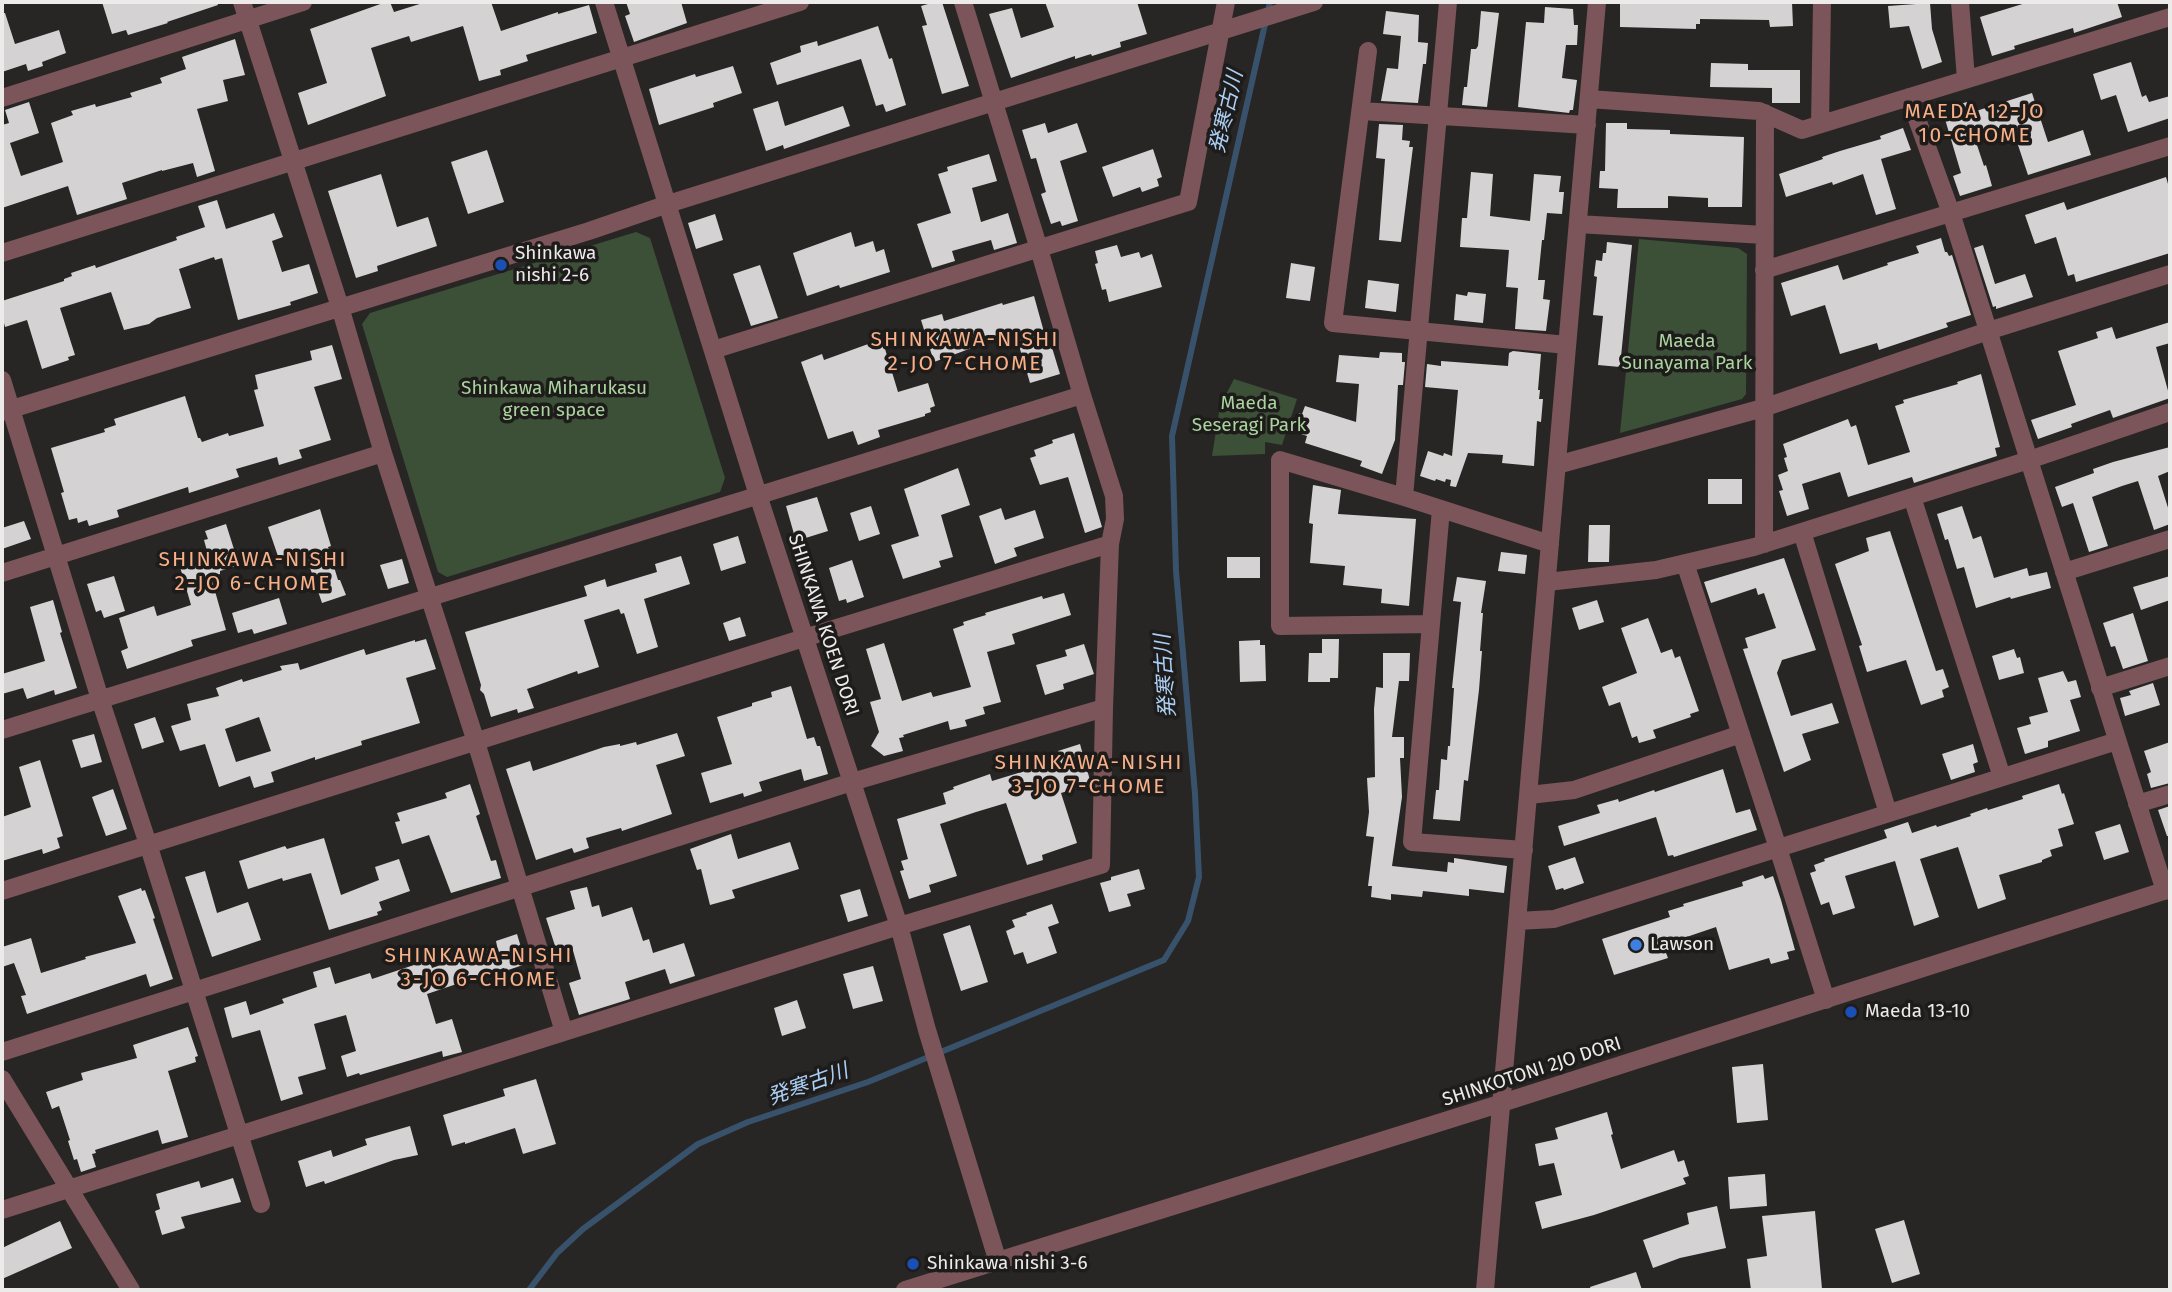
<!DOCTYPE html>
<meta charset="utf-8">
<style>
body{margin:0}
#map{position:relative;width:2172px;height:1292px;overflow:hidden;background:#272624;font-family:"Fira Sans",sans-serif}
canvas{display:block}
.frame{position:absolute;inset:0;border:4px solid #ecebe9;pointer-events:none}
</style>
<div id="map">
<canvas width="2172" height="1292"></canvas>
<div class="frame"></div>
</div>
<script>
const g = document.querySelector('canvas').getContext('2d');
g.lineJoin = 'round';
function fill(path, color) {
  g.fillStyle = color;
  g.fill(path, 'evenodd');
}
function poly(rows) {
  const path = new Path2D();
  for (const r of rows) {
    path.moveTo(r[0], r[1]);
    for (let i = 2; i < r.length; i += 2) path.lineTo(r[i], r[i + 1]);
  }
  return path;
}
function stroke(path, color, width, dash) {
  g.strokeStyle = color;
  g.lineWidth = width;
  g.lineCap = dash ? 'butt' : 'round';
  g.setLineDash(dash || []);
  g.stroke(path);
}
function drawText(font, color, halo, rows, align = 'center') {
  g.font = font + ' "Fira Sans","Noto Sans JP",sans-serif';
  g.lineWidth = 7;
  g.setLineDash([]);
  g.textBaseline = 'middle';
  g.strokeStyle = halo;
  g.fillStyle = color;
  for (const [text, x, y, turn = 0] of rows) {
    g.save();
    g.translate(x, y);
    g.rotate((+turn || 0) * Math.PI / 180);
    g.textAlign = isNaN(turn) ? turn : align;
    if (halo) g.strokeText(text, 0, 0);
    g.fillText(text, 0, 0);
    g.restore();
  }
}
const green = poly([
 [636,232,650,238,725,478,720,492,447,577,438,572,362,324,370,313],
 [1639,239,1738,248,1747,254,1746,394,1742,399,1620,433],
 [1234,379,1297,399,1282,445,1265,442,1265,454,1212,456,1220,406]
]);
const stream = poly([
 [529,1290,557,1253,583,1229,698,1144,748,1122,868,1082,1164,960,1188,921,1199,877,1195,794,1176,571,1172,436,1270,2]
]);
const building = poly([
 [102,2,217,2,218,5,167,22,168,23,128,35,126,30,112,34],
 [386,2,390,2,394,12,426,2,491,2,501,31,558,12,558,14,589,5,597,33,526,55,528,61,500,70,501,75,479,81,463,26,411,42,409,36,371,48,386,96,308,125,298,93,327,83,310,29],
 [626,2,681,2,687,23,634,42,625,16,630,14],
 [935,2,942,2,969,86,942,94,922,26,927,25,921,6],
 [1045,2,1137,2,1147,34,1120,42,1121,47,1092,56,1091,54,1075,59,1075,56,1011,78,989,14,1012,8,1021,38,1054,27],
 [1620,2,1792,2,1793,26,1770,27,1769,20,1700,19,1700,24,1696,24,1696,29,1620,27],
 [2029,2,2117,2,2122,17,2074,33,2073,28,2014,46,2015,49,1992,56,1980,17],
 [1930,3,1932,29,1942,62,1922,69,1909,26,1890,28,1888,6],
 [1545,7,1573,9,1574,25,1578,25,1577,45,1566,45,1562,78,1577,80,1573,110,1570,110,1569,113,1518,107,1526,22,1544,23],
 [1386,11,1419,15,1418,42,1428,43,1426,64,1423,64,1418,103,1381,101,1387,68,1398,69,1401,36,1383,34],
 [1481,11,1499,13,1487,107,1462,105,1464,87,1467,87,1471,49,1476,49,1478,46],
 [2,13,5,13,15,44,59,30,66,53,42,62,43,66,28,71,26,64,2,72],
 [878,26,889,59,892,58,906,105,886,112,883,104,876,106,861,59,777,85,770,63,801,52,800,46,817,41,818,46],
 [235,39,245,75,223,80,228,101,197,109,215,171,197,177,193,163,162,171,162,170,122,183,127,199,77,215,68,186,2,208,2,125,9,123,5,110,29,102,39,133,10,143,21,176,63,162,51,123,73,115,71,111,95,104,96,107,132,97,130,93,162,83,160,78,186,69,182,57],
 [2131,62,2142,97,2146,95,2149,102,2170,96,2170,118,2128,132,2116,95,2101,100,2093,74],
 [1711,63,1748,64,1748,70,1800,70,1800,103,1772,103,1772,88,1710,87],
 [733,66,742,93,713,103,714,107,659,125,649,89,695,74,696,77],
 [2032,93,2048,142,2083,130,2091,155,2028,175,2011,124,1974,136,1984,166,1986,165,1992,186,1960,196,1953,176,1961,173,1942,109,1967,102,1970,113],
 [778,101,785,126,843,106,850,126,784,149,783,145,766,151,753,109],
 [1045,123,1048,133,1077,123,1087,152,1060,161,1078,221,1062,226,1060,221,1051,224,1041,194,1046,192,1036,158,1031,159,1022,130],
 [1606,123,1627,123,1627,129,1670,130,1670,134,1744,137,1742,207,1708,207,1708,198,1668,196,1668,208,1617,208,1618,189,1599,188,1600,171,1605,171],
 [1379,124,1403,125,1402,140,1410,141,1409,147,1413,147,1401,242,1379,240,1385,159,1376,158],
 [1903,128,1911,150,1881,159,1896,209,1876,215,1863,174,1833,185,1832,182,1786,197,1779,174,1823,159,1822,157,1840,151,1881,139,1880,136],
 [1153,149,1162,177,1157,179,1159,186,1142,192,1140,187,1113,197,1102,167],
 [487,150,504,202,468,214,451,162],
 [989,154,997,181,972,188,981,222,1008,213,1017,243,994,250,991,240,952,251,955,261,932,268,917,224,951,213,938,174,948,171,947,167],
 [1471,172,1493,174,1490,216,1530,221,1534,174,1561,176,1559,192,1564,192,1562,214,1547,213,1544,240,1542,240,1538,280,1545,280,1543,299,1550,300,1546,331,1515,329,1518,288,1506,287,1509,250,1460,247,1462,218,1467,218],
 [381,174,397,227,428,217,437,246,377,266,378,271,356,278,328,191],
 [2166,177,2170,191,2170,253,2076,282,2074,274,2068,276,2056,237,2035,244,2025,215,2064,202,2067,210],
 [217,200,226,229,274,213,283,237,272,241,282,272,309,264,318,293,290,302,291,305,238,320,222,258,215,260,214,257,179,269,191,308,157,318,149,324,124,330,111,292,60,308,75,355,68,357,69,360,42,369,27,320,5,327,2,315,2,301,64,281,64,279,72,276,71,273,95,265,96,268,177,240,176,237,205,227,198,206],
 [715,214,723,240,696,249,688,223],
 [851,232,855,247,873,241,876,252,884,249,890,272,840,288,839,285,807,296,793,253],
 [1941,238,1945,252,1947,252,1949,256,1952,255,1971,315,1946,323,1948,327,1879,350,1877,343,1840,354,1825,305,1791,316,1781,283,1838,265,1843,280,1888,265,1887,263,1919,253,1916,246],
 [1607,242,1632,245,1620,367,1598,365,1603,316,1593,315,1597,277,1594,276,1596,260,1602,261,1603,253,1606,253],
 [1117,245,1121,257,1139,252,1141,258,1152,254,1162,287,1109,302,1106,289,1102,290,1095,264,1098,263,1095,251],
 [1983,245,1995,284,2025,274,2033,297,1996,309,1996,306,1993,307,1974,248],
 [1291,263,1315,267,1310,301,1286,298],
 [760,265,778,318,751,326,733,274],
 [1368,280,1399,284,1396,312,1365,308],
 [1468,292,1486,294,1483,323,1454,320,1456,294,1467,296],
 [1034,296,1044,332,1047,331,1060,374,1030,383,1015,332,934,362,921,320,942,314,944,321,1002,303,1003,305],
 [2170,322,2170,343,2156,347,2170,398,2113,418,2110,410,2071,424,2072,427,2038,439,2031,420,2076,405,2058,351,2098,338,2096,332,2112,327,2116,339],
 [882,339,898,392,928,383,935,406,930,408,931,412,925,414,925,416,878,430,880,437,858,445,853,431,828,439,801,362,822,354,824,360],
 [332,345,342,379,314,387,331,440,299,450,302,458,279,465,277,457,236,469,239,477,189,493,188,487,117,510,119,517,89,526,87,520,78,523,77,518,69,520,61,493,64,492,51,448,105,432,104,429,116,425,114,419,185,396,198,438,200,438,202,442,228,433,229,436,264,426,254,390,258,389,255,375,312,360,310,351],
 [1513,351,1541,354,1538,390,1540,390,1539,399,1543,399,1541,422,1537,421,1534,466,1502,463,1503,455,1468,453,1456,487,1450,486,1451,480,1446,479,1445,482,1436,479,1435,481,1420,476,1428,451,1443,456,1444,453,1452,456,1455,424,1458,390,1425,387,1427,364,1441,366,1441,361,1508,366,1509,353],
 [1380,352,1402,353,1402,362,1405,362,1403,385,1398,385,1395,440,1382,474,1360,466,1362,461,1305,443,1307,436,1293,431,1299,413,1302,414,1305,406,1356,422,1359,384,1336,382,1339,355,1379,358],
 [1981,374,2000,447,1995,448,1997,456,1914,483,1912,477,1848,497,1840,472,1802,484,1809,509,1787,516,1779,491,1783,490,1778,475,1788,471,1784,458,1787,457,1783,444,1848,419,1851,427,1856,425,1868,465,1910,452,1895,406,1904,403,1903,400,1958,384,1957,382],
 [1074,433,1102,527,1085,533,1068,477,1040,485,1030,458,1036,456,1034,450,1053,443,1052,440],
 [2170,447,2170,471,2158,476,2170,514,2170,524,2154,530,2138,481,2122,486,2092,497,2108,546,2089,552,2073,503,2062,507,2055,487,2094,473,2093,469,2113,462],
 [958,468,970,505,941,515,953,557,939,561,941,567,903,579,891,545,919,536,904,489],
 [1708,479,1742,479,1742,504,1708,504],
 [1313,485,1341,490,1338,514,1416,519,1409,606,1381,603,1382,589,1343,585,1345,566,1310,563,1313,524,1309,523],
 [817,497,828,531,796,541,786,506],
 [871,506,880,534,859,541,850,513],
 [1962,506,1973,539,1981,536,1994,578,2027,568,2029,576,2047,572,2051,588,2011,599,2010,597,1976,608,1964,567,1957,569,1948,539,1945,540,1937,514],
 [1001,508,1005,520,1035,510,1044,538,1014,548,1017,556,995,564,979,516],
 [320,509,331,546,328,547,338,580,340,580,346,595,322,603,305,553,280,562,268,527],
 [24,521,31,539,2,549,2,528],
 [226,524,239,565,220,571,220,574,211,577,226,630,191,640,193,646,127,669,121,651,128,648,119,618,154,606,157,616,191,605,178,560,207,551,204,540,208,539,205,531],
 [1589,525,1610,525,1609,562,1588,562],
 [1890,531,1936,671,1943,669,1949,687,1942,690,1944,697,1921,705,1906,660,1867,672,1859,646,1862,645,1835,564,1869,551,1866,538],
 [738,536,746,563,721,571,713,544],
 [1501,552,1527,555,1525,574,1498,571],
 [681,556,690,584,644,599,658,647,637,654,624,613,621,614,619,609,584,620,599,667,578,674,577,671,527,689,534,708,518,713,517,709,491,717,484,694,480,690,481,685,465,632,587,596,584,586,605,579,607,587,657,572,655,564],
 [1227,557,1260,557,1260,578,1227,578],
 [1784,558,1816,650,1782,660,1777,673,1791,716,1832,703,1839,723,1802,734,1811,760,1784,772,1743,649,1748,648,1745,638,1776,628,1764,593,1758,595,1756,588,1711,603,1704,582],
 [402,559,409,583,388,589,380,565],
 [852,560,864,597,847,603,846,599,839,601,829,568],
 [114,576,125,611,104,618,101,610,96,612,87,584],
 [2170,576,2170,600,2141,610,2133,587],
 [1457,577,1486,581,1481,613,1483,613,1480,651,1482,651,1479,690,1468,781,1464,780,1460,821,1433,819,1436,790,1439,790,1441,759,1447,760,1448,746,1450,746,1454,688,1452,688,1461,602,1453,601],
 [1064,593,1071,615,1012,634,1015,644,987,652,1001,702,983,707,985,714,965,720,967,726,950,730,948,721,903,735,904,737,899,738,903,751,884,756,871,746,879,732,870,702,881,699,866,649,884,643,902,701,931,692,933,697,971,687,953,629,964,625,963,622,986,615,985,613,1042,596,1043,599],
 [279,598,287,624,254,634,252,629,238,633,232,613],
 [53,600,62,632,60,633,77,688,55,695,54,690,27,699,23,688,2,694,2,674,45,661,30,607],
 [1597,600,1604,622,1579,630,1572,608],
 [2133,613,2148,661,2123,669,2115,646,2111,647,2103,623],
 [740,617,746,636,729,641,723,623],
 [1648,618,1661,653,1672,649,1675,658,1680,656,1699,711,1690,714,1691,717,1653,730,1656,738,1639,743,1637,736,1632,738,1620,702,1609,706,1602,687,1637,673,1621,628],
 [426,639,436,669,406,678,420,723,361,741,362,745,315,760,315,757,271,772,274,782,254,788,250,776,219,787,205,744,180,751,171,726,191,720,187,704,219,696,216,688,242,679,243,682,282,670,280,666,298,663,300,670,364,649,366,655,415,640,415,642],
 [259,717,271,751,236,762,225,729],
 [1322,639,1339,639,1338,678,1330,678,1330,682,1308,682,1309,653,1322,653],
 [1260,640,1260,645,1265,645,1266,681,1240,682,1239,641],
 [1084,644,1094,674,1063,684,1064,689,1045,695,1036,665,1067,656,1065,650],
 [2014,649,2017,658,2020,657,2024,673,1999,680,1992,656],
 [1383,653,1410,653,1409,681,1399,681,1392,737,1404,737,1404,758,1400,758,1402,797,1392,866,1447,872,1448,862,1454,863,1454,858,1507,866,1504,893,1469,889,1469,896,1423,891,1422,897,1391,894,1391,900,1371,897,1372,886,1368,886,1374,837,1366,836,1369,812,1367,778,1375,777,1374,709,1376,687,1383,688],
 [2063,671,2068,682,2076,680,2081,697,2070,700,2080,731,2048,741,2048,747,2025,754,2017,728,2031,724,2029,717,2048,712,2038,678],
 [2153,683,2160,705,2125,716,2120,698,2131,695,2129,691],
 [791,686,807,739,814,737,817,746,820,746,828,774,804,781,801,769,759,782,762,791,744,797,743,793,710,803,701,773,732,764,717,717,752,706,752,703,772,697,771,692],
 [155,717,164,742,142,749,134,724],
 [677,733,685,756,656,765,672,814,622,831,621,828,586,838,589,848,574,853,572,848,536,860,506,769,530,761,533,771,604,747,620,744,620,746,636,742,637,745],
 [94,734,102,762,81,768,72,740],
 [2170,742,2170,783,2151,788,2147,774,2151,772,2144,751],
 [1080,744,1091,784,1061,793,1077,843,1042,855,1043,860,1027,865,1006,803,976,812,940,824,957,876,929,885,931,892,909,899,900,871,904,870,901,861,908,859,897,819,946,804,943,793,954,789,953,787,990,774,992,781,1061,760,1058,751],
 [1973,744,1978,762,1973,764,1975,772,1951,780,1942,754],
 [40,760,63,836,57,838,60,848,43,854,42,849,2,861,2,817,31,807,19,767],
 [1723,769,1736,813,1750,809,1757,830,1674,857,1673,855,1668,856,1656,817,1564,846,1558,826,1600,813,1597,805,1618,799,1619,802,1654,790,1655,792],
 [470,784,480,814,476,816,491,861,496,860,501,878,451,893,429,835,402,844,395,822,400,821,397,813,447,798,445,793],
 [2059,784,2062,794,2064,793,2074,824,2058,829,2063,846,2050,850,2052,856,2042,860,2042,862,1999,875,2006,899,1978,909,1958,847,1920,859,1939,917,1914,926,1895,861,1845,876,1855,908,1833,915,1829,902,1821,905,1810,873,1816,871,1814,865,1825,861,1824,859,1887,838,1884,830,1908,822,1912,833,1936,825,1937,827,1971,816,1970,814,1987,808,1988,810,2023,799,2022,796],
 [113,789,127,829,106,836,92,797],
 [2170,806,2170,836,2167,836,2158,810],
 [2120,824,2129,852,2104,860,2095,832],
 [731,834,738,859,790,842,799,869,732,890,735,898,710,905,701,869,697,870,690,849],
 [324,838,341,895,379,880,375,867,399,859,410,891,379,902,382,910,377,912,378,915,329,930,311,873,283,881,282,878,248,889,239,861,285,846,287,849],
 [1575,857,1584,883,1564,890,1563,888,1556,890,1548,866],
 [1139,869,1145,889,1127,894,1131,906,1109,912,1100,883,1111,880,1111,877],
 [205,871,217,913,248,902,261,940,212,957,185,877],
 [1763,875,1765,879,1773,876,1781,900,1795,950,1787,952,1789,959,1771,964,1769,958,1729,970,1716,927,1663,945,1668,958,1614,975,1602,939,1670,917,1668,911,1684,906,1683,904,1743,886,1742,882],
 [587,887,592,907,599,905,602,917,632,907,643,941,649,939,653,953,684,943,695,976,670,984,665,969,625,982,630,999,579,1015,569,983,581,979,572,947,557,952,546,918,575,909,570,891],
 [141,888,142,891,145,890,155,918,153,919,173,979,150,987,146,974,27,1014,21,996,26,995,14,963,2,967,2,947,31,938,41,973,86,959,85,957,136,943,118,896],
 [860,889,868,916,848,922,840,895],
 [1052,904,1059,923,1048,927,1057,953,1027,964,1023,952,1014,955,1006,931,1015,927,1012,920,1027,915,1026,913],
 [970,925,988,982,961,991,943,934],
 [517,934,526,964,505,971,504,968,427,994,436,1024,452,1019,462,1052,443,1057,442,1051,360,1075,359,1073,347,1077,341,1056,356,1051,346,1015,314,1024,326,1069,298,1077,303,1094,281,1101,260,1030,232,1038,224,1008,246,1001,250,1015,284,1003,282,999,317,987,313,972,330,967,335,984,370,973,372,979,429,960,432,968,497,946,496,941],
 [873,966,883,1001,853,1009,843,974],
 [797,1000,806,1028,782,1036,774,1008],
 [188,1027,198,1056,195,1057,196,1062,168,1071,188,1137,162,1144,158,1130,95,1150,96,1153,92,1154,96,1167,81,1172,77,1159,74,1160,68,1141,70,1140,59,1106,52,1109,46,1092,83,1080,81,1073,137,1058,133,1045],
 [1763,1064,1768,1120,1737,1123,1732,1067],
 [536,1079,556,1144,523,1154,515,1128,465,1144,465,1142,452,1146,443,1115,505,1096,503,1089],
 [1607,1112,1613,1134,1611,1135,1621,1169,1674,1150,1678,1162,1684,1160,1689,1176,1683,1178,1686,1184,1594,1215,1542,1229,1535,1202,1562,1195,1554,1163,1539,1166,1535,1144,1558,1139,1555,1128],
 [410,1126,418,1155,394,1160,325,1184,324,1181,306,1187,298,1161,331,1150,333,1157,367,1145,365,1139],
 [1765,1174,1767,1206,1730,1209,1728,1177],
 [233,1178,241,1202,181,1217,185,1228,162,1235,155,1211,160,1209,156,1194,199,1181,201,1188],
 [1717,1206,1726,1248,1680,1258,1653,1268,1643,1240,1689,1224,1687,1213],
 [1815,1211,1822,1289,1751,1290,1747,1259,1767,1256,1762,1216],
 [1904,1220,1920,1274,1892,1283,1875,1229],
 [60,1221,72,1248,2,1279,2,1248],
 [1636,1272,1642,1290,1591,1290,1590,1287]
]);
const minor = poly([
 [242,2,340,307,383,453,476,742,564,1032],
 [604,2,758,495,899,926,927,1030,998,1262],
 [1960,2,1966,79],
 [1368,51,1333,323,1567,345],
 [1909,97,1951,213,2165,891],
 [2,98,303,2],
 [1589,99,1759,111,1802,130,2170,17],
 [1361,111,1587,125],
 [1820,124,1822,2],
 [1578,224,1764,235],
 [2,253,800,2],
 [1764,270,2170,146],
 [713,350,1188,202,1226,2],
 [2,380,100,699,148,844,261,1204],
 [2,412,589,231,668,204,1314,2],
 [1557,465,1763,408,1988,331,2170,274],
 [1404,497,1448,2],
 [1912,497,2002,777],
 [1441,509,1412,842,1524,850],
 [1802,532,1888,813],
 [1764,544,1765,113],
 [1685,563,1778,848,1826,1000],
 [2064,572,2170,539],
 [2,573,383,453],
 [1547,582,1656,570,1754,547,2029,460,2170,412],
 [1431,624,1280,626,1280,460,1404,497,1550,544],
 [2100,688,2170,666],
 [2,730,1082,395],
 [1529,795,1574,790,1741,734],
 [2137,804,2170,794],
 [2,891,804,638,1110,544],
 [1517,921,1554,919,2117,741],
 [2,1052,852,782,1104,708],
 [2,1079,131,1290],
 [2,1210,899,926,1101,865,1104,708,1110,544,1115,519,1114,496,1082,395,1039,249,963,2],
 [905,1290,1502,1103,2170,889],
 [1485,1290,1597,2]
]);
const markers = [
 [501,265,7,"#1a4fb4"],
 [1636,945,7,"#3f7fe0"],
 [1851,1012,7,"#1a4fb4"],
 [913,1264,7,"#1a4fb4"]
];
const poiNames = [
 ["Shinkawa",515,254],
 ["nishi 2-6",515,276],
 ["Lawson",1650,945],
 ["Maeda 13-10",1865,1012],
 ["Shinkawa nishi 3-6",927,1264]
];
const parkNames = [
 ["Maeda",1687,342],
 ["Sunayama Park",1687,364],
 ["Shinkawa Miharukasu",554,389],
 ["green space",554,411],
 ["Maeda",1249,404],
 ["Seseragi Park",1249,426]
];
const streetNames = [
 ["SHINKAWA KOEN DORI",823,625,72],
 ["SHINKOTONI 2JO DORI",1532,1072,-18]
];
const waterNames = [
 ["発寒古川",1227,112,-77],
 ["発寒古川",1166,676,-94],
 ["発寒古川",808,1085,-20]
];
const neighbourhoodNames = [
 ["MAEDA 12-JO",1975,112],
 ["10-CHOME",1975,136],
 ["SHINKAWA-NISHI",965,340],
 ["2-JO 7-CHOME",965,364],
 ["SHINKAWA-NISHI",253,560],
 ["2-JO 6-CHOME",253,584],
 ["SHINKAWA-NISHI",1089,763],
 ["3-JO 7-CHOME",1089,787],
 ["SHINKAWA-NISHI",479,956],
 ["3-JO 6-CHOME",479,980]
];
fill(green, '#3c4f37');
stroke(stream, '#39526c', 6);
fill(building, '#d5d2d4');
stroke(minor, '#7b5559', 18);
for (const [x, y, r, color] of markers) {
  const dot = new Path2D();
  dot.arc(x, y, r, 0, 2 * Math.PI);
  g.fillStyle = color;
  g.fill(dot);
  stroke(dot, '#1e1c1a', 2.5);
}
drawText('19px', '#ecebe9', '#1e1c1a', poiNames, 'left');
drawText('19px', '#aad39f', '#1e1c1a', parkNames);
drawText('19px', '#ecebe9', '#1e1c1a', streetNames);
drawText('italic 21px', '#abcff5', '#1e1c1a', waterNames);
g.letterSpacing = '2px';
drawText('21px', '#f8b089', '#1e1c1a', neighbourhoodNames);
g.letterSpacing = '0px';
</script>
